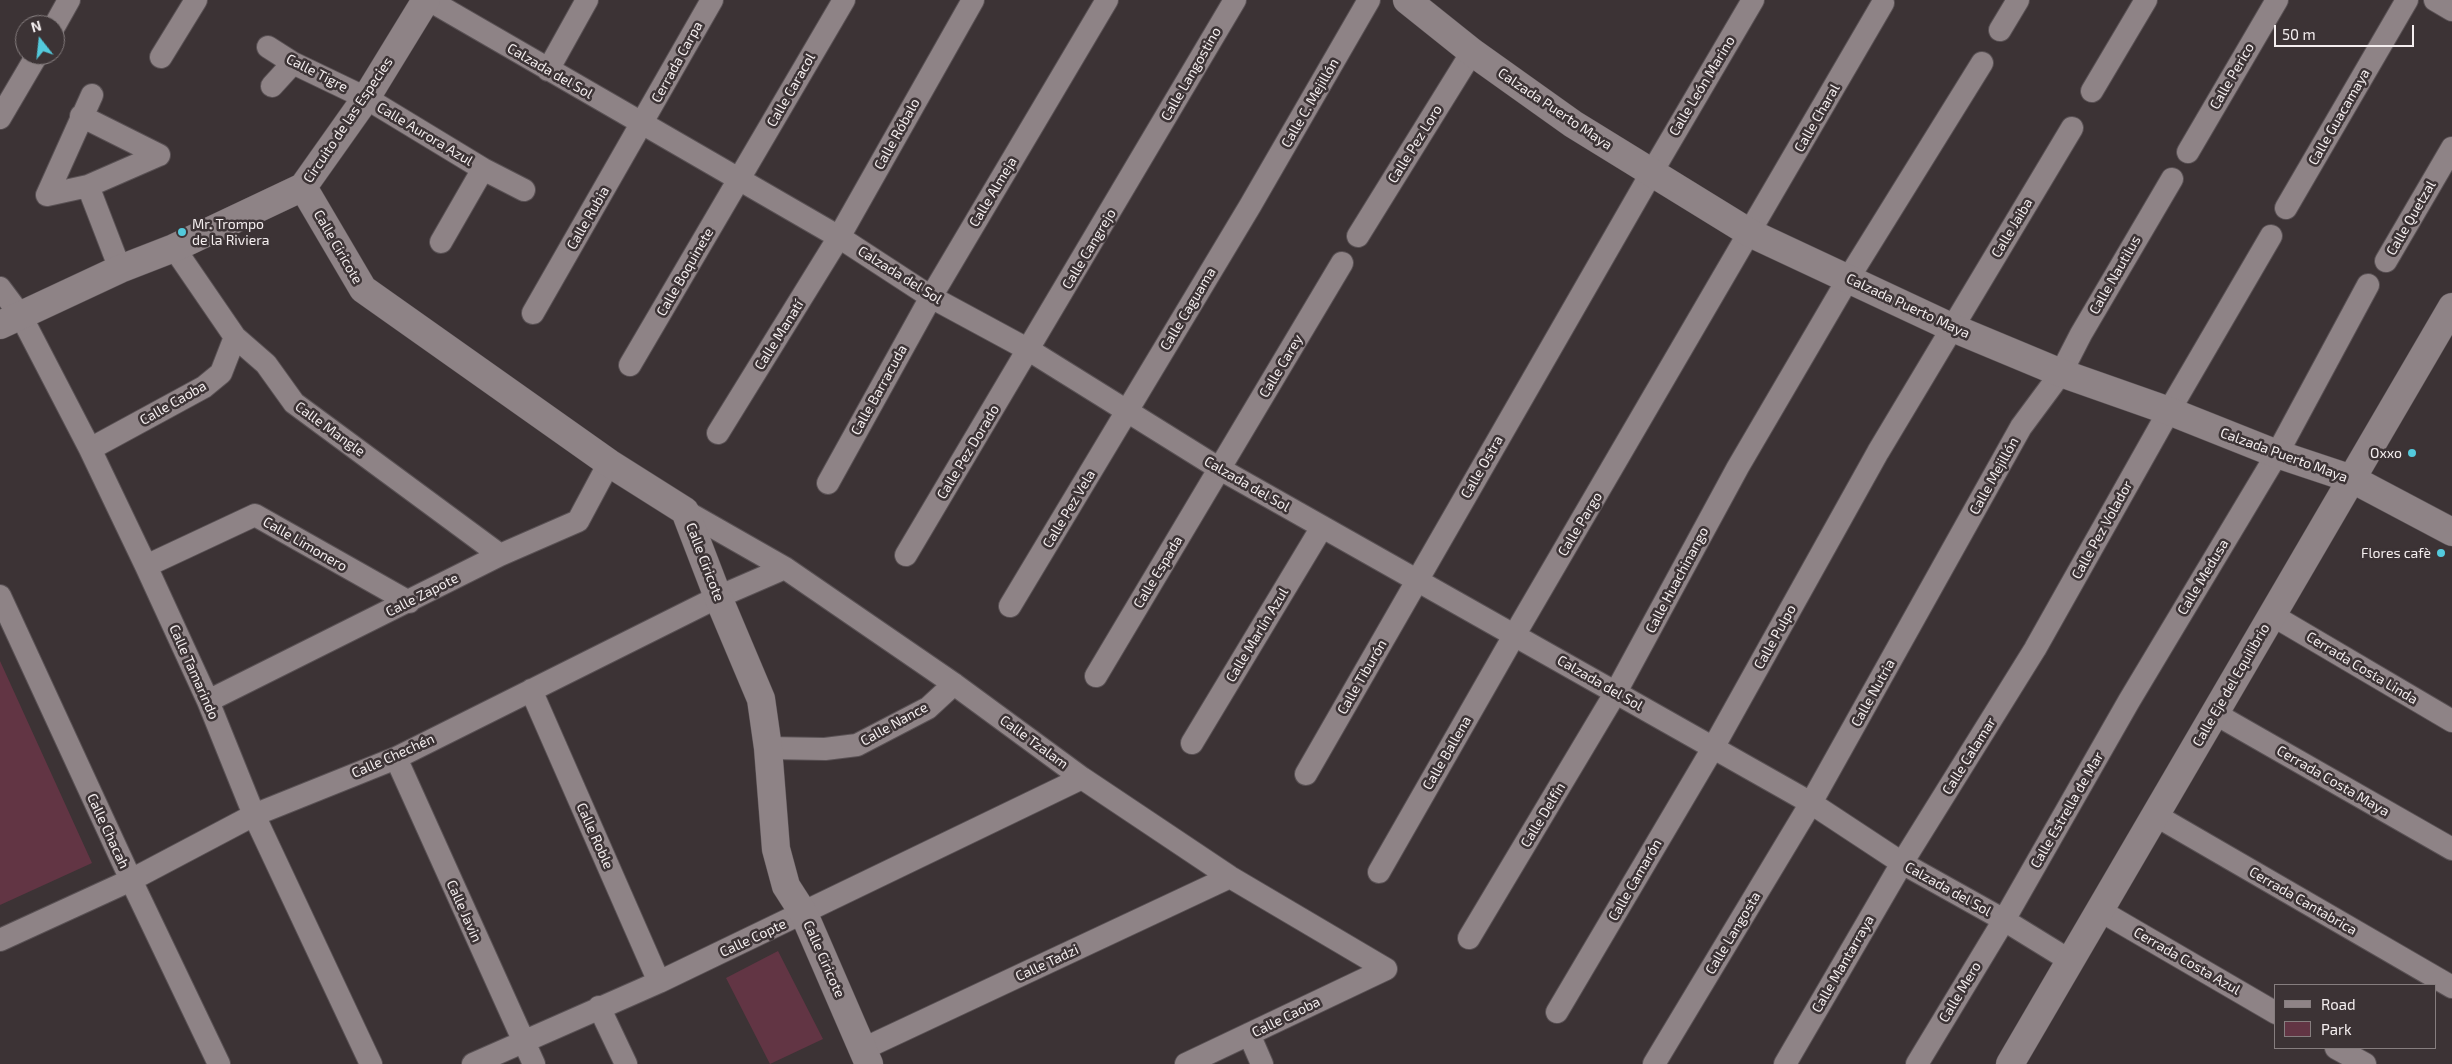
<!DOCTYPE html>
<meta charset="utf-8">
<style>
body{margin:0}
#map{position:relative;width:2452px;height:1064px;overflow:hidden;background:#3c3335;font-family:"Exo 2",sans-serif}
canvas{display:block}
.legend{position:absolute;left:2274px;top:984px;width:162px;height:65px;box-sizing:border-box;background:#3c3335;border:1px solid #867e7f;margin:0;padding:6px 9px;list-style:none;font-size:15px;color:#f4eeef}
.legend li{display:flex;align-items:center;gap:10px;height:25px}
.legend b{width:25px;border:1px solid #867e7f}
.north{position:absolute;left:15px;top:15px;width:50px;height:50px;box-sizing:border-box;background:#3c3335;border:1px solid #867e7f;border-radius:50%;rotate:344deg;font-size:14px;font-weight:700;line-height:20px;text-align:center;color:#f4eeef}
.north::after{content:'';display:block;margin:auto;width:18px;height:22px;background:#53cadc;clip-path:polygon(50% 0,100% 100%,50% 72%,0 100%)}
.scale{position:absolute;left:2274px;top:25px;width:140px;height:22px;box-sizing:border-box;border:2px solid #f4eeef;border-top:0;padding-left:6px;font-size:15px;line-height:18px;white-space:nowrap;color:#f4eeef;-webkit-text-stroke:4px #3c3335;paint-order:stroke}
</style>
<div id="map">
<canvas width="2452" height="1064"></canvas>
<ul class="legend">
<li><b style="height:6px;background:#8e8386"></b>Road</li>
<li><b style="height:14px;background:#623544"></b>Park</li>
</ul>
<div class="north">N</div>
<div class="scale">50 m</div>
</div>
<script>
const g = document.querySelector('canvas').getContext('2d');
g.lineJoin = 'round';
function fill(path, color) {
  g.fillStyle = color;
  g.fill(path, 'evenodd');
}
function poly(rows) {
  const path = new Path2D();
  for (const r of rows) {
    path.moveTo(r[0], r[1]);
    for (let i = 2; i < r.length; i += 2) path.lineTo(r[i], r[i + 1]);
  }
  return path;
}
function stroke(path, color, width, dash) {
  g.strokeStyle = color;
  g.lineWidth = width;
  g.lineCap = dash ? 'butt' : 'round';
  g.setLineDash(dash || []);
  g.stroke(path);
}
function drawText(font, color, halo, rows, align = 'center') {
  g.font = font + ' "Exo 2",sans-serif';
  g.lineWidth = 5;
  g.setLineDash([]);
  g.textBaseline = 'middle';
  g.strokeStyle = halo;
  g.fillStyle = color;
  for (const [text, x, y, turn = 0] of rows) {
    g.save();
    g.translate(x, y);
    g.rotate((+turn || 0) * Math.PI / 180);
    g.textAlign = isNaN(turn) ? turn : align;
    if (halo) g.strokeText(text, 0, 0);
    g.fillText(text, 0, 0);
    g.restore();
  }
}
const green = poly([
 [0,661,92,863,0,905],
 [778,951,823,1039,770,1064,726,978]
]);
const minor = poly([
 [429,0,839,237,931,297,1029,350,1220,469,1811,803,1902,863,2004,920,2069,960],
 [2435,0,2452,10],
 [55,25,69,0],
 [2000,30,2018,0],
 [268,47,293,63,366,98,483,169,524,190],
 [161,57,196,0],
 [548,70,587,0],
 [272,86,293,63],
 [2092,91,2146,0],
 [81,116,159,155],
 [0,118,37,55],
 [2188,152,2277,0],
 [88,186,120,269],
 [47,195,88,186,159,155],
 [47,195,92,95],
 [2286,208,2407,0],
 [1358,236,1472,52],
 [441,242,483,169],
 [174,248,235,337,266,364,294,403,500,555],
 [2386,261,2452,148],
 [0,288,21,316,90,449,146,566,208,701,254,815,371,1064],
 [533,313,712,0],
 [630,365,844,0],
 [718,433,839,237,973,0],
 [90,449,204,387,221,373,235,337],
 [828,483,931,297,1107,0],
 [685,511,785,568,954,684,1082,778,1230,877,1386,969],
 [906,555,1235,0],
 [146,566,255,515,409,602],
 [0,596,131,880,219,1064],
 [1010,606,1250,206,1369,0],
 [2272,615,2452,721],
 [1096,676,1342,263],
 [531,690,659,982],
 [208,701,500,555,578,521,609,463],
 [2214,713,2452,849],
 [1192,743,1322,527],
 [768,748,825,749,857,745,928,708,954,684],
 [396,758,534,1064],
 [1306,774,1652,172,1753,0],
 [2155,815,2452,987],
 [1379,872,1515,634,1883,3],
 [2099,910,2276,1013],
 [1469,938,1616,692,1738,467,1848,279,1982,63],
 [0,940,131,880,254,815,396,758,718,597,785,568],
 [599,1007,626,1064],
 [1557,1012,1713,748,1878,452,2072,128],
 [1249,1034,1262,1064],
 [2336,1048,2365,1064],
 [863,1049,1230,877],
 [473,1064,659,982,1082,778],
 [1186,1064,1386,969],
 [1654,1064,1811,803,2021,427,2061,373,2081,334,2172,179],
 [1785,1064,1902,863,2035,649,2169,411,2271,236],
 [1917,1064,2004,920,2129,701,2277,454,2368,285]
]);
const tertiary = poly([
 [1407,0,1472,52,1573,124,1750,233,1953,328,2061,373,2169,411,2277,454,2352,479,2452,532],
 [303,187,363,289,609,463,685,511,718,597,761,699,768,748,776,849,786,886,804,914,869,1064],
 [0,325,120,269,174,248,303,187,366,98,426,0],
 [2010,1064,2452,307]
]);
const markers = [
 [182,232,5,"#53cadc"],
 [2412,453,5,"#53cadc"],
 [2441,553,5,"#53cadc"]
];
const streetNames = [
 ["Cerrada Carpa",677,62,-61],
 ["Calzada del Sol",550,71,30],
 ["Calle Tigre",317,73,27],
 ["Calle Langostino",1191,74,-60],
 ["Calle Perico",2232,76,-60],
 ["Calle León Marino",1702,86,-59],
 ["Calle Caracol",791,90,-60],
 ["Calle C. Mejillón",1310,103,-60],
 ["Calzada Puerto Maya",1555,109,34],
 ["Calle Guacamaya",2339,117,-60],
 ["Calle Charal",1817,118,-60],
 ["Circuito de las Especies",348,120,-56],
 ["Calle Aurora Azul",425,134,31],
 ["Calle Róbalo",897,134,-61],
 ["Calle Pez Loro",1415,144,-58],
 ["Calle Almeja",993,192,-59],
 ["Calle Rubia",588,218,-60],
 ["Calle Quetzal",2411,218,-60],
 ["Calle Jaiba",2012,228,-59],
 ["Calle Ciricote",338,247,60],
 ["Calle Cangrejo",1089,249,-59],
 ["Calle Boquinete",685,272,-60],
 ["Calzada del Sol",900,275,32],
 ["Calle Nautilus",2115,275,-60],
 ["Calzada Puerto Maya",1908,306,25],
 ["Calle Caguama",1188,309,-59],
 ["Calle Manatí",779,335,-58],
 ["Calle Carey",1281,366,-59],
 ["Calle Barracuda",879,390,-61],
 ["Calle Caoba",173,403,-30],
 ["Calle Mangle",330,429,36],
 ["Calle Pez Dorado",968,452,-59],
 ["Calzada Puerto Maya",2284,455,20],
 ["Calle Ostra",1482,467,-60],
 ["Calle Mejillón",1994,476,-61],
 ["Calzada del Sol",1247,484,30],
 ["Calle Pez Vela",1069,509,-59],
 ["Calle Pargo",1580,524,-59],
 ["Calle Pez Volador",2102,530,-61],
 ["Calle Limonero",305,544,30],
 ["Calle Ciricote",705,562,69],
 ["Calle Espada",1158,572,-59],
 ["Calle Medusa",2203,577,-59],
 ["Calle Huachinango",1677,580,-62],
 ["Calle Zapote",422,595,-27],
 ["Calle Marlín Azul",1257,635,-59],
 ["Calle Pulpo",1775,637,-61],
 ["Cerrada Costa Linda",2362,668,31],
 ["Calle Tamarindo",194,672,66],
 ["Calle Tiburón",1362,677,-60],
 ["Calzada del Sol",1600,683,30],
 ["Calle Eje del Equilibrio",2231,685,-60],
 ["Calle Nutria",1873,693,-61],
 ["Calle Nance",894,724,-29],
 ["Calle Tzalam",1034,742,36],
 ["Calle Ballena",1447,753,-60],
 ["Calle Chechén",393,756,-24],
 ["Calle Calamar",1969,756,-58],
 ["Cerrada Costa Maya",2333,781,30],
 ["Calle Estrella de Mar",2067,810,-60],
 ["Calle Delfín",1543,815,-59],
 ["Calle Chacah",108,831,65],
 ["Calle Roble",595,836,66],
 ["Calle Camarón",1635,880,-60],
 ["Calzada del Sol",1948,889,29],
 ["Cerrada Cantabrica",2303,901,30],
 ["Calle Javin",464,911,66],
 ["Calle Langosta",1733,933,-59],
 ["Calle Copte",753,938,-25],
 ["Calle Ciricote",824,959,66],
 ["Cerrada Costa Azul",2187,961,30],
 ["Calle Tadzi",1047,963,-25],
 ["Calle Mantarraya",1843,964,-60],
 ["Calle Mero",1960,992,-59],
 ["Calle Caoba",1286,1017,-26]
];
const poiNames = [
 ["Mr. Trompo",192,224,"left"],
 ["de la Riviera",192,240,"left"],
 ["Oxxo",2402,453],
 ["Flores cafè",2431,553]
];
fill(green, '#623544');
stroke(minor, '#595154', 24);
stroke(tertiary, '#595154', 29);
stroke(minor, '#8e8386', 22);
stroke(tertiary, '#8e8386', 28);
for (const [x, y, r, color] of markers) {
  const dot = new Path2D();
  dot.arc(x, y, r, 0, 2 * Math.PI);
  g.fillStyle = color;
  g.fill(dot);
  stroke(dot, '#3c3335', 2);
}
drawText('14px', '#f4eeef', '#3c3335', streetNames);
drawText('14px', '#f4eeef', '#3c3335', poiNames, 'right');
</script>
